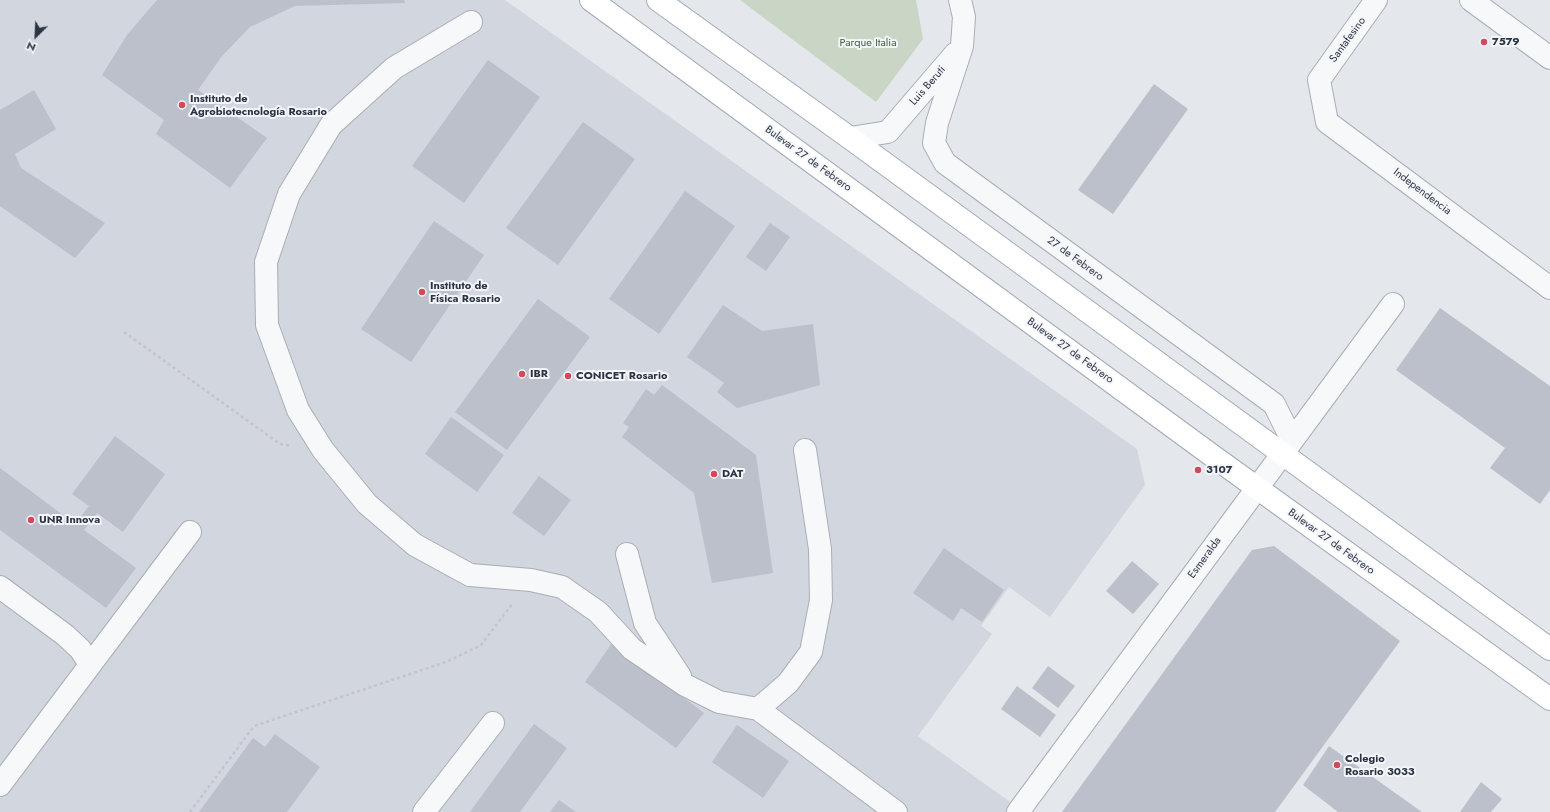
<!DOCTYPE html>
<meta charset="utf-8">
<style>
body{margin:0}
#map{position:relative;width:1550px;height:812px;overflow:hidden;background:#e4e7ec;font-family:Jost,sans-serif}
canvas{display:block}
.north{position:absolute;left:16px;top:16px;width:40px;height:40px;-webkit-text-stroke:3px #f4f6f9;paint-order:stroke;rotate:204deg;font-size:11px;font-weight:700;line-height:16px;text-align:center;color:#2b3445}
.north::after{content:'';display:block;margin:auto;width:14px;height:18px;background:#2b3445;clip-path:polygon(50% 0,100% 100%,50% 72%,0 100%)}
</style>
<div id="map">
<canvas width="1550" height="812"></canvas>
<div class="north">N</div>
</div>
<script>
const g = document.querySelector('canvas').getContext('2d');
g.lineJoin = 'round';
function fill(path, color) {
  g.fillStyle = color;
  g.fill(path, 'evenodd');
}
function poly(rows) {
  const path = new Path2D();
  for (const r of rows) {
    path.moveTo(r[0], r[1]);
    for (let i = 2; i < r.length; i += 2) path.lineTo(r[i], r[i + 1]);
  }
  return path;
}
function stroke(path, color, width, dash) {
  g.strokeStyle = color;
  g.lineWidth = width;
  g.lineCap = dash ? 'butt' : 'round';
  g.setLineDash(dash || []);
  g.stroke(path);
}
function drawText(font, color, halo, rows, align = 'center') {
  g.font = font + ' Jost,sans-serif';
  g.lineWidth = 4;
  g.setLineDash([]);
  g.textBaseline = 'middle';
  g.strokeStyle = halo;
  g.fillStyle = color;
  for (const [text, x, y, turn = 0] of rows) {
    g.save();
    g.translate(x, y);
    g.rotate((+turn || 0) * Math.PI / 180);
    g.textAlign = isNaN(turn) ? turn : align;
    if (halo) g.strokeText(text, 0, 0);
    g.fillText(text, 0, 0);
    g.restore();
  }
}
const built = poly([
 [0,0,505,0,1137,449,1145,485,1050,617,1009,587,981,626,992,634,918,736,1020,809,1018,812,0,812]
]);
const green = poly([
 [740,0,916,0,923,39,876,102]
]);
const building = poly([
 [157,0,404,0,405,3,295,6,250,27,222,56,198,90,267,138,230,188,156,134,164,120,102,75,127,35],
 [488,60,540,97,464,203,412,166],
 [1154,84,1188,109,1113,214,1078,190],
 [34,90,56,129,15,154,21,168,105,223,75,258,0,206,0,110],
 [583,122,635,159,558,265,506,228],
 [685,191,735,226,659,334,609,299],
 [434,221,484,255,411,362,361,329],
 [770,223,790,237,766,271,746,257],
 [538,299,590,337,507,450,455,412],
 [723,305,762,331,813,324,820,385,737,408,717,392,724,383,687,357],
 [1440,308,1550,386,1550,490,1540,504,1490,468,1505,448,1396,370],
 [662,385,756,455,773,573,712,583,694,493,622,437,629,427,623,423,646,389,654,395],
 [451,417,504,455,477,492,425,454],
 [115,436,165,474,123,532,97,513,84,530,136,568,106,608,0,530,0,468,75,524,89,506,72,494],
 [539,476,571,500,544,536,512,513],
 [1274,546,1400,641,1275,812,1062,812,1252,550],
 [944,548,1004,590,982,622,961,608,953,621,913,593],
 [1132,561,1159,584,1133,614,1106,591],
 [612,643,704,713,676,748,585,682],
 [1048,666,1075,686,1058,708,1032,688],
 [1017,686,1056,715,1040,737,1001,709],
 [534,724,567,748,520,812,470,812],
 [737,725,789,761,763,798,712,762],
 [275,734,320,767,287,812,199,812,253,738,265,747],
 [1329,746,1422,812,1338,812,1303,785],
 [1481,782,1502,799,1491,812,1460,812],
 [559,800,576,812,550,812]
]);
const path = poly([
 [124,332,280,444,291,446],
 [190,812,254,726,446,662,481,645,513,603]
]);
const minor = poly([
 [960,0,964,17,962,46,937,123,934,143,945,163,1274,404,1292,440],
 [1376,0,1319,80,1327,122,1550,288],
 [1471,0,1550,58],
 [471,22,394,68,331,125,289,194,266,262,267,325,298,410,323,450,367,504,415,545,470,575,531,580,562,587,598,612,632,649,685,685,719,702,758,709,896,812],
 [850,138,888,132,955,54],
 [627,554,645,623,680,676],
 [0,587,65,635,80,649,90,664],
 [758,709,788,683,811,652,821,600,820,549,805,450],
 [0,785,190,532],
 [424,812,493,723],
 [1018,812,1393,304]
]);
const major = poly([
 [591,0,1210,454,1550,699],
 [658,0,850,138,1550,649]
]);
const markers = [
 [1484,42,4,"#d1495b"],
 [182,105,4,"#d1495b"],
 [422,292,4,"#d1495b"],
 [522,374,4,"#d1495b"],
 [568,376,4,"#d1495b"],
 [1198,470,4,"#d1495b"],
 [714,474,4,"#d1495b"],
 [31,520,4,"#d1495b"],
 [1337,765,4,"#d1495b"]
];
const streetNames = [
 ["Santafesino",1348,40,-54],
 ["Luis Beruti",928,86,-49],
 ["Bulevar 27 de Febrero",808,159,36],
 ["Independencia",1422,192,37],
 ["27 de Febrero",1075,259,36],
 ["Bulevar 27 de Febrero",1070,351,36],
 ["Bulevar 27 de Febrero",1331,542,36],
 ["Esmeralda",1205,558,-54]
];
const poiNames = [
 ["7579",1492,42],
 ["Instituto de",190,99],
 ["Agrobiotecnología Rosario",190,112],
 ["Instituto de",430,286],
 ["Física Rosario",430,299],
 ["IBR",530,374],
 ["CONICET Rosario",576,376],
 ["3107",1206,470],
 ["DAT",722,474],
 ["UNR Innova",39,520],
 ["Colegio",1345,759],
 ["Rosario 3033",1345,772]
];
const parkNames = [
 ["Parque Italia",868,43]
];
fill(built, '#d2d6de');
fill(green, '#c9d6c5');
fill(building, '#bbc0ca');
stroke(minor, '#a9aeb7', 24);
stroke(major, '#a3abb8', 24);
stroke(path, '#c2c5cb', 2.5, [3, 3]);
stroke(minor, '#f7f8fa', 22);
stroke(major, '#fff', 22);
for (const [x, y, r, color] of markers) {
  const dot = new Path2D();
  dot.arc(x, y, r, 0, 2 * Math.PI);
  g.fillStyle = color;
  g.fill(dot);
  stroke(dot, '#f4f6f9', 1.5);
}
drawText('11px', '#2b3445', '#f4f6f9', streetNames);
drawText('bold 11px', '#2b3445', '#f4f6f9', poiNames, 'left');
drawText('11px', '#3f6138', '#f4f6f9', parkNames);
</script>
